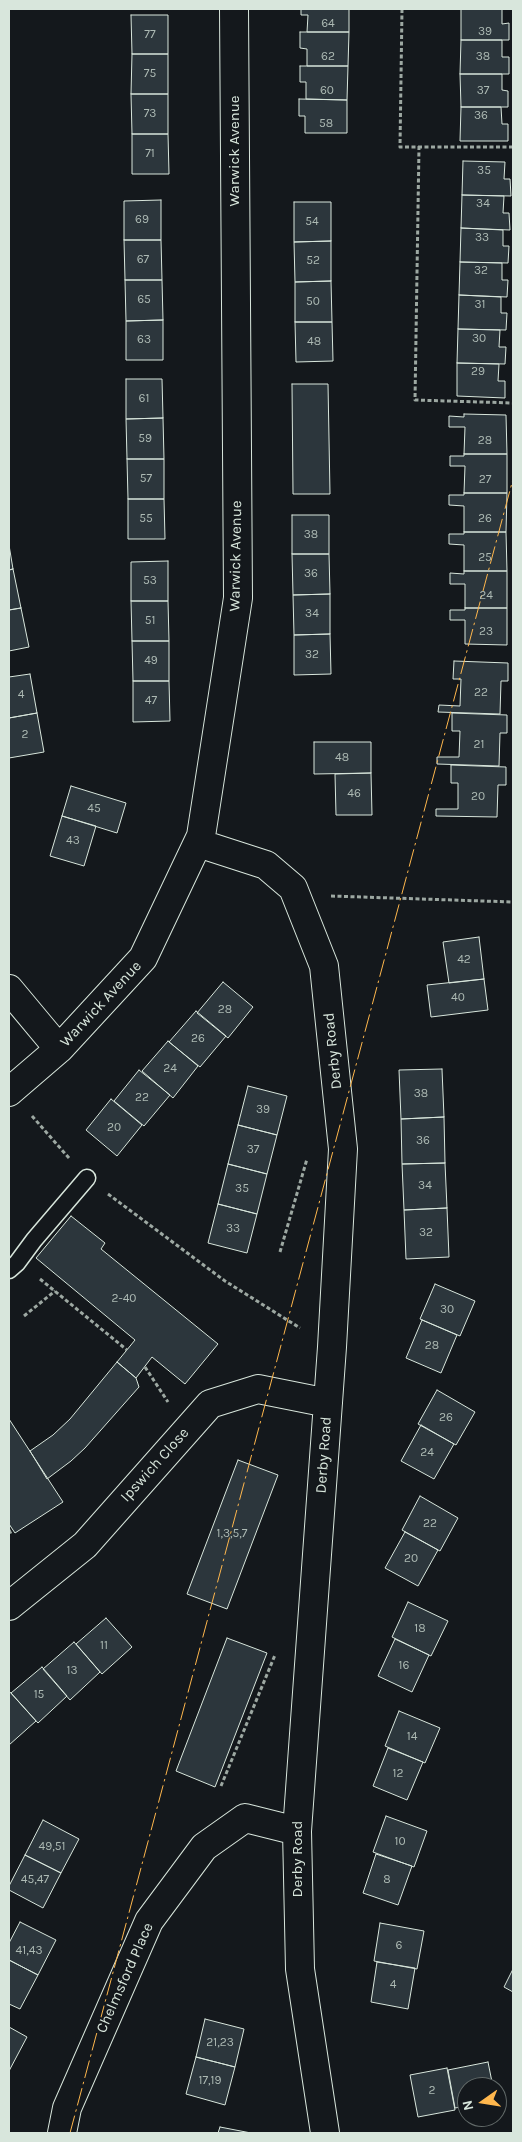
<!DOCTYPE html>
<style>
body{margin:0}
#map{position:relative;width:522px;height:2142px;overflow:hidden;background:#14181c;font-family:Karla,sans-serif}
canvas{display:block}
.frame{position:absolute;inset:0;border:10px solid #d8e6dc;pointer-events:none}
.north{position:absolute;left:457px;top:2077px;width:50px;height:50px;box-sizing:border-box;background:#14181c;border:1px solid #626a69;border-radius:50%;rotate:257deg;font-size:14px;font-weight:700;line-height:20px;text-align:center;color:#d8e6dc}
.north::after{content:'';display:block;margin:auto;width:18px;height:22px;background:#ffb74d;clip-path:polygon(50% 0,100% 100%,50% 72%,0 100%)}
</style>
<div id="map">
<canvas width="522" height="2142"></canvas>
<div class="frame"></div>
<div class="north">N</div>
</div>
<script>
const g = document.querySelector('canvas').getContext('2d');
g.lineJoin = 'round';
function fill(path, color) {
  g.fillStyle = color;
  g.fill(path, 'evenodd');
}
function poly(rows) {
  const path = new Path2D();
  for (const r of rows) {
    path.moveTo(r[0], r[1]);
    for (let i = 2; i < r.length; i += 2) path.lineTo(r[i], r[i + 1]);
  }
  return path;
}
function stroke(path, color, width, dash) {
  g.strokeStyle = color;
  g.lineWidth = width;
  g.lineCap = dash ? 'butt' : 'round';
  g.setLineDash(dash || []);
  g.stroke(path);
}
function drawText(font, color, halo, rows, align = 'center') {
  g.font = font + ' Karla,sans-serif';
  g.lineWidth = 4;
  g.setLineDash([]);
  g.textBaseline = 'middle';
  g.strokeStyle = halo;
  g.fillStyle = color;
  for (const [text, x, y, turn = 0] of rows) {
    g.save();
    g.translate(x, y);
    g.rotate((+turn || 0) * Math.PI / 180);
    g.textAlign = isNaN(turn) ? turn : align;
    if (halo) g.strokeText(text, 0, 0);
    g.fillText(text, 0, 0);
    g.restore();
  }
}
const building = poly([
 [301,9,349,9,349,32,307,32,308,15,301,15,301,9],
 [461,9,502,9,502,24,509,23,509,40,461,40,461,9],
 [131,15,168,15,168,54,132,54,131,15],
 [300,32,349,32,348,66,307,66,307,49,300,48,300,32],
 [461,40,502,40,502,57,509,57,509,74,460,74,461,40],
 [132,54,168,54,168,94,131,94,132,54],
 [300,66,348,66,347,100,306,99,306,82,300,82,300,66],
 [460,74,502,74,502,90,508,91,508,107,461,107,460,74],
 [131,94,168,94,168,134,132,134,131,94],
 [299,99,347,100,347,133,305,133,305,116,299,116,299,99],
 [461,107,501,107,502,124,508,124,508,141,460,141,461,107],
 [132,134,168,134,169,174,132,174,132,134],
 [463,161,505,162,504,179,510,179,511,196,462,195,463,161],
 [462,195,504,196,503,213,509,213,510,230,461,228,462,195],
 [161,200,161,240,124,240,124,201,161,200],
 [294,202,331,202,331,241,294,242,294,202],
 [461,228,503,230,503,246,509,246,508,263,460,262,461,228],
 [124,240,161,240,162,280,125,280,124,240],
 [331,241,331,281,295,282,294,242,331,241],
 [460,262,502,263,502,280,508,280,507,297,459,295,460,262],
 [125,280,162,280,163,320,126,321,125,280],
 [331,281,332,322,295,322,295,282,331,281],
 [459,295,501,297,501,313,507,313,506,330,458,329,459,295],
 [163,320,163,360,126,360,126,321,163,320],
 [295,322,332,322,333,361,296,362,295,322],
 [458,329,500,330,499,347,506,347,505,364,457,363,458,329],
 [457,363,499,364,498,381,505,381,505,398,457,396,457,363],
 [126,379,162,379,163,418,126,419,126,379],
 [292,384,328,384,330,494,293,494,292,384],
 [464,414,506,415,507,454,464,454,465,427,449,427,449,416,464,417,464,414],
 [163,418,164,459,127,459,126,419,163,418],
 [464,454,507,454,507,493,464,493,465,466,450,466,450,456,464,456,464,454],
 [127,459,164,459,164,499,128,499,127,459],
 [464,493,507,493,506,532,464,532,464,506,449,505,449,495,464,495,464,493],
 [128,499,164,499,165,539,128,539,128,499],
 [292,515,329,515,329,554,292,554,292,515],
 [464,532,506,532,507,571,464,571,464,545,449,544,449,534,464,534,464,532],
 [9,545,13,569,9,570,9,545],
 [292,554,329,554,330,594,293,595,292,554],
 [168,561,168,601,131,601,131,562,168,561],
 [13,569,21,608,9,610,9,570,13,569],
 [464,571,507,571,507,608,465,608,465,584,450,584,450,573,464,574,464,571],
 [330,594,330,634,294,635,293,595,330,594],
 [131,601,168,601,169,641,132,641,131,601],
 [21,608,29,647,9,651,9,610,21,608],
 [465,608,507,608,507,645,465,644,465,620,450,620,450,610,465,610,465,608],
 [330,634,331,674,294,675,294,635,330,634],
 [132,641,169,641,169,681,133,681,132,641],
 [454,661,508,663,508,681,501,681,500,714,438,712,439,705,460,706,461,679,453,679,454,661],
 [30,674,37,713,9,718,9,677,30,674],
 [133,681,169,681,170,721,133,722,133,681],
 [37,713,44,752,9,758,9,718,37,713],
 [452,713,507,715,507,733,500,733,499,766,437,764,437,757,459,757,460,731,452,731,452,713],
 [314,742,371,742,371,773,314,774,314,742],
 [451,765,506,767,506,785,498,785,497,817,436,816,436,809,458,809,458,783,451,783,451,765],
 [371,773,372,815,336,815,335,774,371,773],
 [71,786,126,803,117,833,62,816,71,786],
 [62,816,96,826,84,866,50,856,62,816],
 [479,937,484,979,449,983,443,942,479,937],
 [484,979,488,1010,431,1017,427,985,484,979],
 [223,982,253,1007,228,1038,197,1013,223,982],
 [196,1011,226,1036,200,1067,169,1042,196,1011],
 [168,1041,198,1066,173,1098,142,1071,168,1041],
 [442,1069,444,1117,401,1119,399,1070,442,1069],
 [139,1070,170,1095,144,1126,114,1101,139,1070],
 [248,1086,287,1096,277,1135,238,1125,248,1086],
 [111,1099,142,1125,117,1156,86,1130,111,1099],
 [444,1117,445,1163,402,1164,401,1119,444,1117],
 [238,1125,277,1135,267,1174,228,1164,238,1125],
 [445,1163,447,1208,404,1210,402,1164,445,1163],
 [228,1164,267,1174,257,1214,218,1204,228,1164],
 [218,1204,257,1214,247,1253,208,1243,218,1204],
 [447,1208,449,1257,406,1259,404,1210,447,1208],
 [71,1216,105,1243,101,1249,218,1344,185,1384,152,1357,136,1378,117,1362,135,1340,36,1258,71,1216],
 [435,1284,475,1301,460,1336,420,1319,435,1284],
 [422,1320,457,1335,441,1373,406,1358,422,1320],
 [117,1362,136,1378,139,1387,85,1448,71,1461,47,1479,30,1451,53,1435,70,1419,117,1362],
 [437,1390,475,1412,456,1445,418,1424,437,1390],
 [9,1419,63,1502,15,1533,9,1524,9,1419],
 [421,1425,454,1444,434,1479,401,1461,421,1425],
 [238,1460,278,1475,227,1609,187,1594,238,1460],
 [420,1496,458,1518,440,1551,402,1530,420,1496],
 [405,1532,438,1550,418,1586,385,1568,405,1532],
 [408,1602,448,1621,431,1656,392,1637,408,1602],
 [106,1618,132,1647,102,1674,76,1644,106,1618],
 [227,1638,267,1653,215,1787,176,1771,227,1638],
 [395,1639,429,1655,412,1692,378,1676,395,1639],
 [74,1642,100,1672,70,1700,43,1669,74,1642],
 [42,1667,67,1696,38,1723,11,1693,42,1667],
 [9,1691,36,1721,9,1745,9,1691],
 [399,1711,440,1728,425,1763,385,1746,399,1711],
 [388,1748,423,1762,407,1800,373,1786,388,1748],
 [386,1816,427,1831,414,1867,373,1852,386,1816],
 [43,1820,79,1839,61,1873,25,1855,43,1820],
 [376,1854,412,1866,398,1905,363,1893,376,1854],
 [25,1855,61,1873,43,1908,9,1890,9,1886,25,1855],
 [20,1922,56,1940,38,1975,9,1960,9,1943,20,1922],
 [380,1923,424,1931,417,1969,374,1961,380,1923],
 [9,1960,38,1975,20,2009,9,2004,9,1960],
 [377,1962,415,1968,408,2009,371,2002,377,1962],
 [513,1969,513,1992,504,1987,513,1969],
 [205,2019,244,2029,235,2067,196,2057,205,2019],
 [9,2027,27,2037,9,2071,9,2027],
 [196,2057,235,2067,225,2105,186,2094,196,2057],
 [488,2062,493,2087,467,2087,467,2106,455,2108,448,2070,488,2062],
 [447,2068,455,2110,418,2117,410,2075,447,2068],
 [220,2127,251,2133,218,2133,220,2127]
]);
const path = poly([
 [402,9,400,147,513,147],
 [419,146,415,400,513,403],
 [331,896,513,902],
 [32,1116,69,1158],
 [108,1194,225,1281,300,1328],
 [280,1252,307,1159],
 [40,1279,127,1350],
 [24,1316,55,1291],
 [145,1367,168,1402],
 [9,1530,11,1534,9,1535],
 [221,1786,275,1655]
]);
const service = poly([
 [9,1270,17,1263,34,1240,87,1178]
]);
const minor = poly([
 [198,843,266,865,293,888,324,966,343,1149,332,1347,297,1831,300,1969,325,2133],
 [9,989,59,1049],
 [9,1092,59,1049,143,958,201,836,238,598,234,9],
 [9,1606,85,1545,210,1404,258,1389,328,1403],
 [62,2133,67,2108,149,1921,204,1847,245,1818,297,1831]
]);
const power = poly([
 [70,2133,513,479]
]);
const numberNames = [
 ["64",328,24],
 ["39",485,32],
 ["77",150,35],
 ["62",328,57],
 ["38",483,57],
 ["75",150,74],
 ["60",327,91],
 ["37",483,91],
 ["73",150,114],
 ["36",481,116],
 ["58",326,124],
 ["71",150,154],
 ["35",484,171],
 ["34",483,204],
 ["69",142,220],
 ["54",312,222],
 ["33",482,238],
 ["67",143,260],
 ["52",313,261],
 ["32",481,271],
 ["65",144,300],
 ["50",313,302],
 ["31",480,305],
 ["30",479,339],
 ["63",144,340],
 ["48",314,342],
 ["29",478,372],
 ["61",144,399],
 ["59",145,439],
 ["28",485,441],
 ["57",146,479],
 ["27",485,480],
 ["55",146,519],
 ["26",485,519],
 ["38",311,535],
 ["25",485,558],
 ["36",311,574],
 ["53",150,581],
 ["24",486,596],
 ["34",312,614],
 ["51",150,621],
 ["23",486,632],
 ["32",312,655],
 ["49",151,661],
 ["22",481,693],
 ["4",21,695],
 ["47",151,701],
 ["2",25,735],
 ["21",479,745],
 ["48",342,758],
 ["46",354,794],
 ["20",478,797],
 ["45",94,809],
 ["43",73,841],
 ["42",464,960],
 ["40",458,998],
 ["28",225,1010],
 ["26",198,1039],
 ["24",170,1069],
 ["38",421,1094],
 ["22",142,1098],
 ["39",263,1110],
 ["20",114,1128],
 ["36",423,1141],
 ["37",253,1150],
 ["34",425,1186],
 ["35",242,1189],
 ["33",233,1229],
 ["32",426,1233],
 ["2-40",124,1299],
 ["30",447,1310],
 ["28",432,1346],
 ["26",446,1418],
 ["24",427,1453],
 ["22",430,1524],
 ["1,3,5,7",232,1534],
 ["20",411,1559],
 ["18",420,1629],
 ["11",104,1646],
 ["16",404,1666],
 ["13",72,1671],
 ["15",39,1695],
 ["14",412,1737],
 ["12",398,1774],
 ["10",400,1842],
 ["49,51",52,1847],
 ["45,47",35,1880],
 ["8",387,1880],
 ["6",399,1946],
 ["41,43",29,1951],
 ["4",393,1985],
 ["21,23",220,2043],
 ["17,19",210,2081],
 ["2",432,2091]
];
const streetNames = [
 ["Warwick Avenue",235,151,-90],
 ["Warwick Avenue",236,556,-89],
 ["Warwick Avenue",101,1004,-47],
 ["Derby Road",333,1051,-96],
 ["Derby Road",324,1455,-86],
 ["Ipswich Close",155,1465,-48],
 ["Derby Road",298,1859,-90],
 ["Chelmsford Place",125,1978,-66]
];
fill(building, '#2c363c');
stroke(building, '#d8e6dc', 1);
stroke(service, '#d8e6dc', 19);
stroke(minor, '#d8e6dc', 30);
stroke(path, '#9da8a2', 3, [4, 2.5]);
stroke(service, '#14181c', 16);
stroke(minor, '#14181c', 28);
stroke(power, '#ffb74d', 1, [18, 4, 2.5, 4]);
drawText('12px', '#adbab4', null, numberNames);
drawText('15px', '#d8e6dc', '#14181c', streetNames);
</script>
